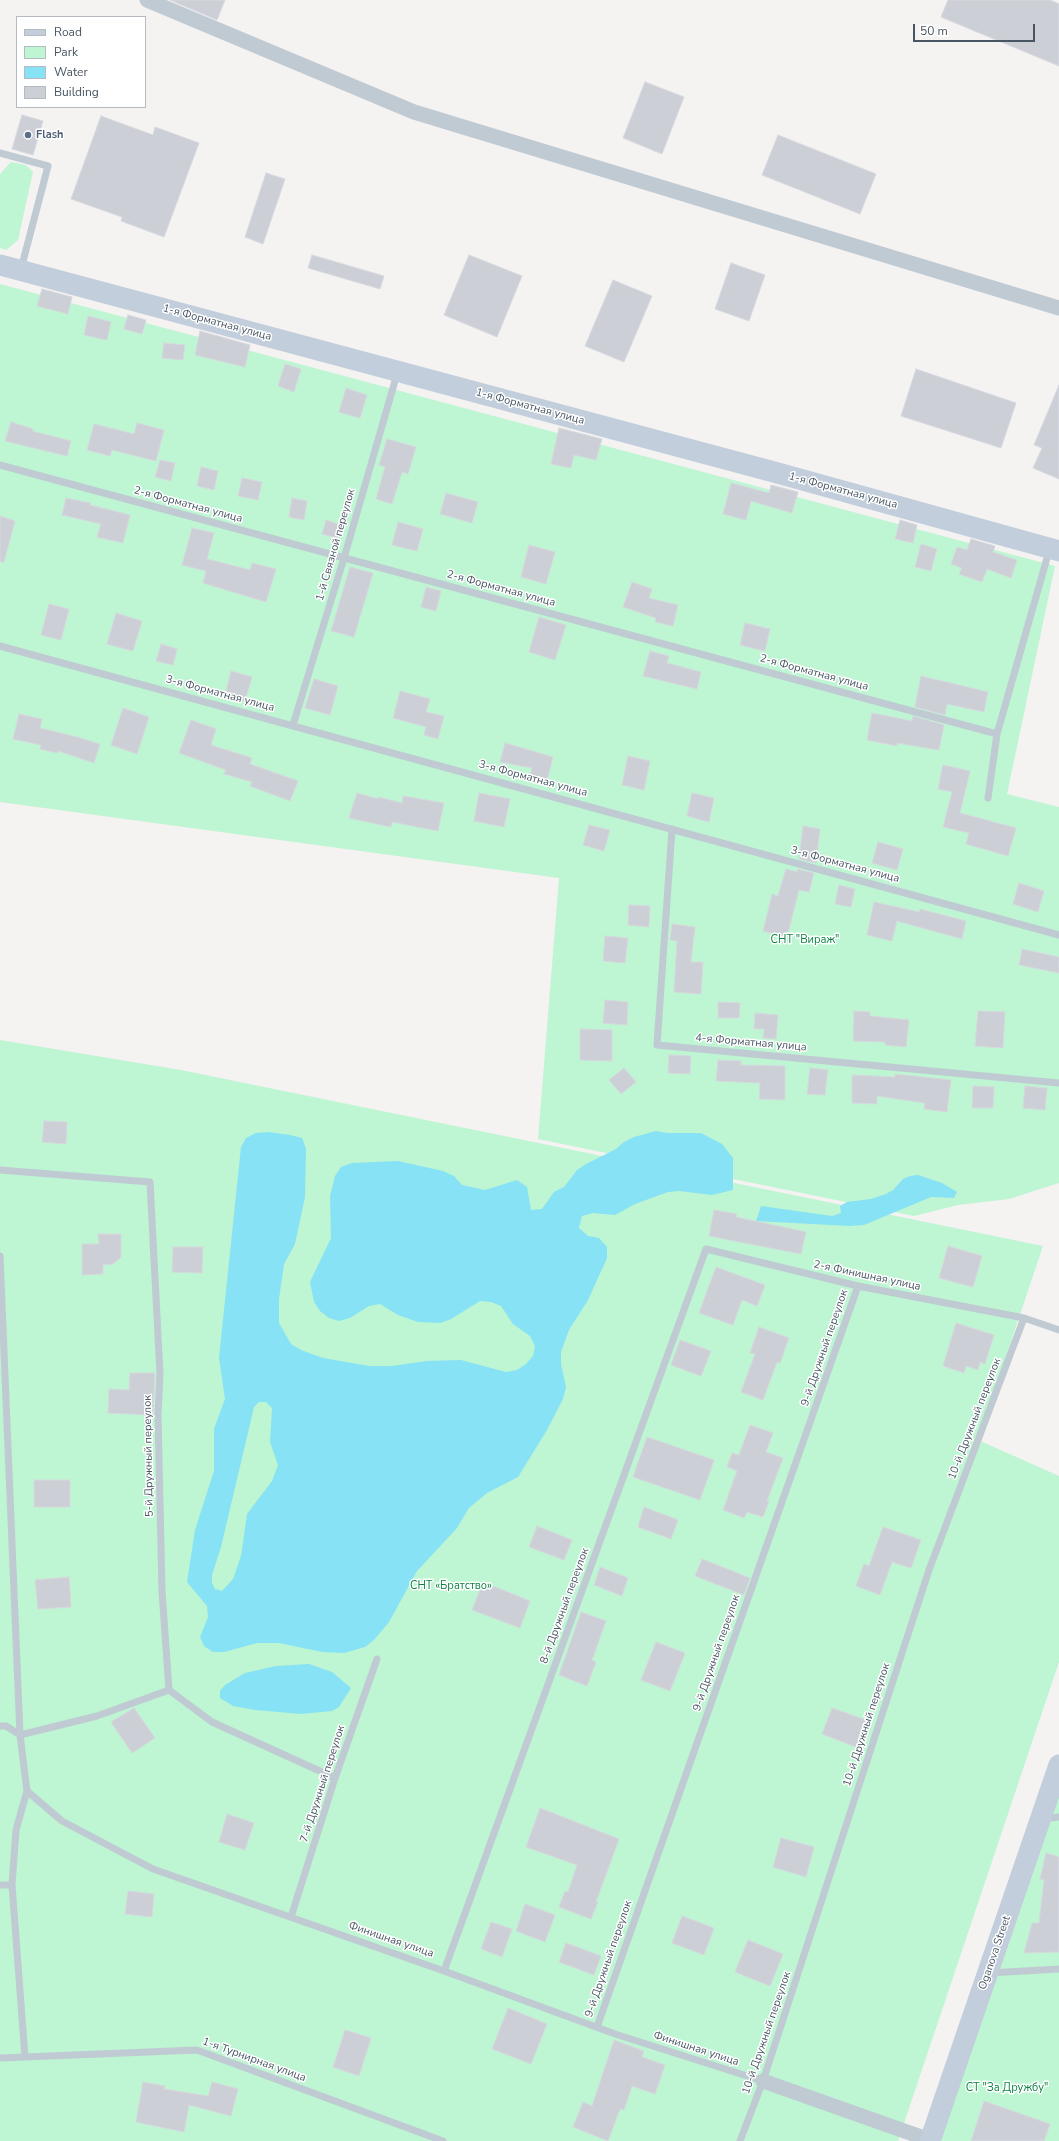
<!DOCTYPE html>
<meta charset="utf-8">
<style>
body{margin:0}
#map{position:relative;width:1059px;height:2141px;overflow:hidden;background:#f5f2f2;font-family:"Nunito Sans",sans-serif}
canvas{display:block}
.legend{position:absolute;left:16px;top:16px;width:130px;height:92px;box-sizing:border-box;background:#fff;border:1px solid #b6bbc1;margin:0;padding:5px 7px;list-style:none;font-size:12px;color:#485663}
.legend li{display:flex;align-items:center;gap:8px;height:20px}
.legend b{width:20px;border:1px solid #b6bbc1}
.scale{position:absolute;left:913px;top:24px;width:122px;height:18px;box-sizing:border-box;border:2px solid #485663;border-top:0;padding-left:5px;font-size:12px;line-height:14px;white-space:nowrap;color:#485663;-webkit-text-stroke:3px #fff;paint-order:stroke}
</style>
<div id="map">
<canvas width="1059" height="2141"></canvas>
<ul class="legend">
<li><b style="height:5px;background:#c2cedb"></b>Road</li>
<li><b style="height:11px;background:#bef5d2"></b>Park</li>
<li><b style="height:11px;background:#87e2f6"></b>Water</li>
<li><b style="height:11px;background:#cccfd5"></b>Building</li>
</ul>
<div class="scale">50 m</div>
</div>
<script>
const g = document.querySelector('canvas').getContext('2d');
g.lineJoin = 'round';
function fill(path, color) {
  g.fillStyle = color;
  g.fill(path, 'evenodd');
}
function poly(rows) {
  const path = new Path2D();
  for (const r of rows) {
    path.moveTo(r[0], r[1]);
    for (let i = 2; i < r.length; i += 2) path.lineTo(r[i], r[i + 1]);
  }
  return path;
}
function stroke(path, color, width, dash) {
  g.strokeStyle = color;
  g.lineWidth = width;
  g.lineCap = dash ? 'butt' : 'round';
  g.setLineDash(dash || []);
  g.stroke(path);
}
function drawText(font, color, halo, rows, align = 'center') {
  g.font = font + ' "Nunito Sans",sans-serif';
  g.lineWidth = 3;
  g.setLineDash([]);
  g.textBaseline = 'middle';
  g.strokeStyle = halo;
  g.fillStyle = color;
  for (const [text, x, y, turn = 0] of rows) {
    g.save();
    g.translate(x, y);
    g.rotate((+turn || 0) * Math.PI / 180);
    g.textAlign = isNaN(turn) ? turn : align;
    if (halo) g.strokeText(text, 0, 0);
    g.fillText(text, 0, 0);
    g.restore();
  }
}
const green = poly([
 [11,162,26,165,33,172,18,240,6,250,0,248,0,174],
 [0,284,1055,566,1007,794,1059,807,1059,1183,1009,1199,958,1205,914,1216,538,1139,559,878,0,802],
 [0,1040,181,1070,1043,1246,978,1440,1059,1476,1059,1662,898,2141,0,2141],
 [1059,1776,1059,2141,933,2141]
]);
const water = poly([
 [656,1131,667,1133,701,1133,722,1144,733,1158,733,1190,712,1195,679,1191,668,1192,635,1204,615,1215,593,1213,582,1216,579,1228,588,1236,599,1238,607,1247,607,1258,588,1300,569,1330,561,1352,561,1364,566,1387,563,1399,547,1430,518,1477,487,1493,469,1508,457,1528,417,1571,389,1622,374,1640,365,1647,344,1653,322,1652,279,1643,257,1643,224,1652,213,1652,204,1646,200,1637,208,1617,207,1606,187,1582,195,1530,214,1471,214,1429,225,1399,219,1358,241,1147,246,1138,256,1133,268,1132,290,1135,302,1138,306,1149,305,1197,295,1244,284,1264,279,1299,279,1323,291,1344,301,1350,323,1358,369,1366,392,1366,426,1361,461,1360,506,1372,517,1370,526,1364,533,1356,535,1346,530,1336,513,1324,501,1306,491,1302,480,1301,451,1319,440,1323,418,1322,398,1315,380,1304,369,1306,350,1318,339,1321,329,1318,320,1311,314,1302,310,1282,331,1238,330,1196,335,1176,341,1167,352,1163,398,1161,443,1171,454,1176,462,1185,485,1190,517,1180,527,1187,531,1210,542,1209,554,1192,564,1187,577,1170,586,1164,616,1149,624,1142,634,1137],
 [259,1402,266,1402,272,1408,270,1442,278,1465,272,1481,247,1514,241,1556,233,1579,222,1591,215,1589,212,1583,212,1575,221,1547,254,1407],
 [918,1175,942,1183,957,1192,954,1198,931,1197,864,1225,849,1226,756,1221,761,1206,832,1216,841,1213,840,1206,847,1202,871,1199,886,1194,893,1190,903,1179,910,1176],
 [309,1664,332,1672,351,1688,339,1707,332,1711,301,1714,255,1710,233,1706,220,1698,220,1691,225,1685,245,1673,276,1666]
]);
const building = poly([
 [170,0,225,0,217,20,170,0],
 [948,0,1050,0,1059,4,1059,66,941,17,948,0],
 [645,82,684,97,662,154,623,138,645,82],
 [22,115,43,121,33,155,12,149,22,115],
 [101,116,153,135,155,127,199,143,164,237,121,221,122,217,71,199,101,116],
 [778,135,876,174,860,214,762,175,778,135],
 [266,173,285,179,263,244,245,237,266,173],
 [312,255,384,276,380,289,308,268,312,255],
 [469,255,522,276,497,337,444,315,469,255],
 [731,263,765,275,749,321,715,309,731,263],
 [613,280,652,296,624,362,585,346,613,280],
 [42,289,72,297,68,314,37,306,42,289],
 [128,315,146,320,142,334,124,329,128,315],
 [88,316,111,322,107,340,84,335,88,316],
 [200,331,250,345,245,367,195,355,200,331],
 [164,343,185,345,183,360,162,358,164,343],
 [285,364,301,369,294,392,278,386,285,364],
 [916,369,1016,403,1001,448,901,416,916,369],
 [1059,385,1059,479,1033,468,1042,448,1034,445,1059,385],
 [346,388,367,395,360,418,339,412,346,388],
 [11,422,33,429,32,431,71,441,67,456,5,441,11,422],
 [137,423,164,430,156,461,112,450,110,456,87,450,94,424,134,434,137,423],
 [559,428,602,439,596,460,574,455,571,468,551,464,559,428],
 [387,439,416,447,408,474,402,472,392,504,376,499,385,467,379,465,387,439],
 [160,460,175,463,171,481,155,477,160,460],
 [201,467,218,471,214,490,197,486,201,467],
 [242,478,262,482,258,500,238,496,242,478],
 [731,483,769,493,771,485,798,492,792,513,751,501,746,520,723,514,731,483],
 [446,493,478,502,472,523,440,514,446,493],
 [66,498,91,503,90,505,130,515,123,543,97,537,101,524,62,515,66,498],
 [292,498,307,501,304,520,289,517,292,498],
 [0,516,15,521,4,562,0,562,0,516],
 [326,520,341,525,337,538,322,534,326,520],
 [900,520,917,525,913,543,895,539,900,520],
 [398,522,423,529,417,551,392,545,398,522],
 [192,528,214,533,207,559,250,570,252,563,276,569,266,602,203,583,206,571,182,565,192,528],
 [971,539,995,546,993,552,1017,560,1011,578,987,569,982,582,959,574,962,568,951,564,957,547,967,550,971,539],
 [921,544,937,549,931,571,915,567,921,544],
 [529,545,555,552,546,584,521,577,529,545],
 [350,567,373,573,354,637,331,631,350,567],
 [632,582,652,589,649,598,678,605,673,626,655,622,656,618,623,607,632,582],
 [426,587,441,591,436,611,421,607,426,587],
 [49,604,69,609,61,640,41,635,49,604],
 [116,613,142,621,133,651,107,644,116,613],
 [539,617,566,625,555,660,529,652,539,617],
 [745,623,770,629,765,651,740,645,745,623],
 [161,644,177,649,173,665,156,661,161,644],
 [650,651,669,656,667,663,701,672,697,689,643,676,650,651],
 [231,671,252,677,245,701,225,695,231,671],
 [921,676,988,692,984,712,947,704,945,715,915,707,921,676],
 [314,679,338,686,330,715,305,708,314,679],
 [400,691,430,699,426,712,444,716,438,739,424,735,426,727,393,718,400,691],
 [123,708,149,717,137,754,111,745,123,708],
 [872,713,912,721,913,716,944,725,939,750,897,743,897,746,867,740,872,713],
 [19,714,42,719,40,728,77,737,100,744,94,763,58,751,57,753,40,749,41,745,13,739,19,714],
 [191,720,216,729,211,745,252,758,250,764,298,781,290,801,250,786,252,782,224,774,226,770,179,753,191,720],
 [505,743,553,757,547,780,530,775,532,768,500,762,505,743],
 [628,756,650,761,644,790,622,785,628,756],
 [943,765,970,771,960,813,1016,828,1008,856,966,844,969,833,943,827,952,792,938,789,943,765],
 [357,793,378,799,378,797,402,803,403,796,444,803,438,831,392,822,391,827,349,818,357,793],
 [479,793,510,799,504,827,474,821,479,793],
 [692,793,714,798,709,822,687,816,692,793],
 [589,825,610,830,604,851,583,845,589,825],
 [803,826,820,829,816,863,799,859,803,826],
 [878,842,903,849,897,870,872,863,878,842],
 [786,869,797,872,797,869,814,873,809,892,799,890,787,937,763,931,772,894,778,896,786,869],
 [1019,883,1044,891,1038,912,1013,904,1019,883],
 [839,885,855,889,851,907,835,904,839,885],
 [874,902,919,912,920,909,966,921,962,939,897,921,892,941,867,935,874,902],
 [629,905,650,906,649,927,628,925,629,905],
 [672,924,695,927,691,962,703,962,701,994,674,992,677,941,670,940,672,924],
 [605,936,628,938,625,963,603,961,605,936],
 [1022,949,1059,957,1059,973,1019,965,1022,949],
 [605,1000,628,1002,627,1025,603,1023,605,1000],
 [718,1002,740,1003,739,1018,718,1018,718,1002],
 [854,1011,870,1012,870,1016,909,1020,906,1047,885,1045,885,1042,853,1041,854,1011],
 [978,1011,1005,1012,1003,1048,975,1046,978,1011],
 [755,1013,778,1015,776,1039,763,1038,764,1029,754,1029,755,1013],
 [580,1029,612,1030,612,1061,580,1060,580,1029],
 [669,1055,691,1056,690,1074,668,1073,669,1055],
 [718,1060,741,1061,741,1065,785,1066,785,1100,759,1099,760,1083,716,1081,718,1060],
 [624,1068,636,1082,621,1094,609,1080,624,1068],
 [810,1068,828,1070,825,1095,807,1094,810,1068],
 [895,1074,951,1080,947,1112,924,1109,925,1103,877,1096,877,1104,852,1103,852,1075,895,1077,895,1074],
 [973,1086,994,1087,993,1108,972,1108,973,1086],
 [1025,1086,1047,1088,1045,1110,1023,1108,1025,1086],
 [44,1121,67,1122,66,1144,42,1142,44,1121],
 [714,1210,737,1214,736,1217,806,1232,801,1254,709,1236,714,1210],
 [98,1234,121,1234,121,1257,113,1264,103,1265,103,1274,82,1275,82,1244,99,1244,98,1234],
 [948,1246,982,1256,973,1287,939,1278,948,1246],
 [173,1247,203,1247,202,1273,172,1272,173,1247],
 [716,1267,765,1285,757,1306,742,1300,733,1325,699,1313,716,1267],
 [956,1323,994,1335,985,1364,980,1362,978,1370,966,1366,964,1373,943,1366,956,1323],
 [759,1327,789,1338,780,1363,777,1362,763,1400,741,1392,755,1354,750,1353,759,1327],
 [680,1340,711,1351,701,1376,671,1365,680,1340],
 [130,1373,155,1373,153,1415,108,1413,109,1389,129,1390,130,1373],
 [750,1425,773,1433,766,1452,783,1458,767,1501,769,1501,763,1517,747,1512,744,1518,723,1510,737,1471,727,1467,732,1453,739,1455,750,1425],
 [647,1437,714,1460,700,1500,633,1477,647,1437],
 [34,1480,70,1480,70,1507,34,1507,34,1480],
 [644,1507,678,1520,671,1539,638,1527,644,1507],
 [537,1526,572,1540,564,1560,529,1547,537,1526],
 [883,1527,921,1540,911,1568,892,1562,880,1595,856,1586,864,1564,869,1566,883,1527],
 [702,1559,750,1578,744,1595,695,1576,702,1559],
 [600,1567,628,1578,622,1596,594,1585,600,1567],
 [69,1577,71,1607,38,1609,35,1580,69,1577],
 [483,1582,530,1601,520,1628,472,1610,483,1582],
 [581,1612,606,1621,592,1660,596,1662,587,1686,559,1675,581,1612],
 [656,1642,685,1653,670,1691,641,1680,656,1642],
 [134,1708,155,1738,132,1753,111,1722,134,1708],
 [832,1708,866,1720,856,1747,822,1734,832,1708],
 [540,1808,619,1839,596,1902,598,1902,591,1919,559,1907,565,1891,568,1892,577,1865,526,1847,540,1808],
 [227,1814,254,1823,245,1850,219,1842,227,1814],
 [781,1838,814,1847,806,1877,773,1867,781,1838],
 [1046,1853,1059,1857,1059,1952,1024,1953,1032,1923,1039,1923,1044,1880,1040,1879,1046,1853],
 [128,1891,154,1894,152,1917,125,1914,128,1891],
 [525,1904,555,1915,545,1942,516,1931,525,1904],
 [682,1916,714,1928,704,1955,672,1943,682,1916],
 [491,1922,512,1929,502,1957,481,1949,491,1922],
 [748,1940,783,1954,770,1986,735,1972,748,1940],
 [566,1943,601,1956,594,1975,559,1962,566,1943],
 [508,2008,547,2024,531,2064,492,2049,508,2008],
 [345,2030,371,2038,359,2076,333,2067,345,2030],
 [614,2040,644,2051,642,2057,665,2065,655,2094,632,2086,624,2110,620,2109,608,2141,573,2127,583,2102,592,2106,614,2040],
 [143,2082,165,2086,164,2089,208,2096,212,2082,238,2089,231,2116,189,2105,184,2132,136,2122,143,2082],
 [984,2101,1050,2124,1044,2141,971,2141,984,2101]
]);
const lane = poly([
 [0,153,48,166,21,269],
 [0,465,997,734],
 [0,646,1059,935],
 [293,725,344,558,397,374],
 [988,798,997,734,1049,551],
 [672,829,657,1045,1059,1083],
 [0,1170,150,1182,160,1374,158,1415,162,1591,169,1690,212,1722,335,1778],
 [0,1256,20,1735,27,1791,16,1830,12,1885,25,2057],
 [0,1726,6,1726,20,1735,97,1716,169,1690],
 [27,1791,62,1821,153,1869,444,1971,615,2034,763,2081],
 [1043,1819,1059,1817],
 [0,1885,12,1885],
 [291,1917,335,1778,377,1659],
 [444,1971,706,1249,858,1286,1024,1318,1059,1330],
 [989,1973,1059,1969],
 [597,2027,858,1286],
 [0,2058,197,2050,443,2141],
 [740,2141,763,2081,929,1570,1024,1318]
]);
const street = poly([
 [147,0,414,112,1059,308],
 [763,2081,930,2140]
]);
const secondary = poly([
 [0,265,774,472,1059,551],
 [930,2141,1059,1765]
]);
const markers = [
 [28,135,4,"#5c6f8a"]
];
const serviceNames = [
 ["Flash",36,135]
];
const streetNames = [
 ["1-я Форматная улица",217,323,15],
 ["1-я Форматная улица",530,407,15],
 ["1-я Форматная улица",843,491,15],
 ["2-я Форматная улица",188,505,15],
 ["1-й Связной переулок",336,545,-74],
 ["2-я Форматная улица",501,589,15],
 ["2-я Форматная улица",814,673,15],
 ["3-я Форматная улица",220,694,15],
 ["3-я Форматная улица",533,779,15],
 ["3-я Форматная улица",845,865,15],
 ["4-я Форматная улица",751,1043,5],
 ["2-я Финишная улица",867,1276,12],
 ["9-й Дружный переулок",825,1348,-71],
 ["10-й Дружный переулок",975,1419,-69],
 ["5-й Дружный переулок",149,1456,-91],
 ["8-й Дружный переулок",565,1606,-70],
 ["9-й Дружный переулок",717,1653,-71],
 ["10-й Дружный переулок",867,1725,-72],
 ["7-й Дружный переулок",323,1784,-72],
 ["Финишная улица",391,1940,19],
 ["Oganova Street",995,1953,-71],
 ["9-й Дружный переулок",609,1959,-71],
 ["10-й Дружный переулок",767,2033,-71],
 ["Финишная улица",696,2049,18],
 ["1-я Турнирная улица",254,2060,20]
];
const parkNames = [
 ["СНТ \"Вираж\"",805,940],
 ["СНТ «Братство»",451,1586],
 ["СТ \"За Дружбу\"",1007,2088]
];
fill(green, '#bef5d2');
fill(water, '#87e2f6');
fill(building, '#cccfd5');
stroke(building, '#d6d9de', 1);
stroke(lane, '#bfcad3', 7);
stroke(street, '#bfcad3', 15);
stroke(secondary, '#c2cedb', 21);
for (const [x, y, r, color] of markers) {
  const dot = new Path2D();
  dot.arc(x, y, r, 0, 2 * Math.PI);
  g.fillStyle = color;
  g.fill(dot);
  stroke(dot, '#fff', 1.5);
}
drawText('bold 11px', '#4e5e75', '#fff', serviceNames, 'left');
drawText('11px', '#485663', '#fff', streetNames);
drawText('11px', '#0d8244', '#fff', parkNames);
</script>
